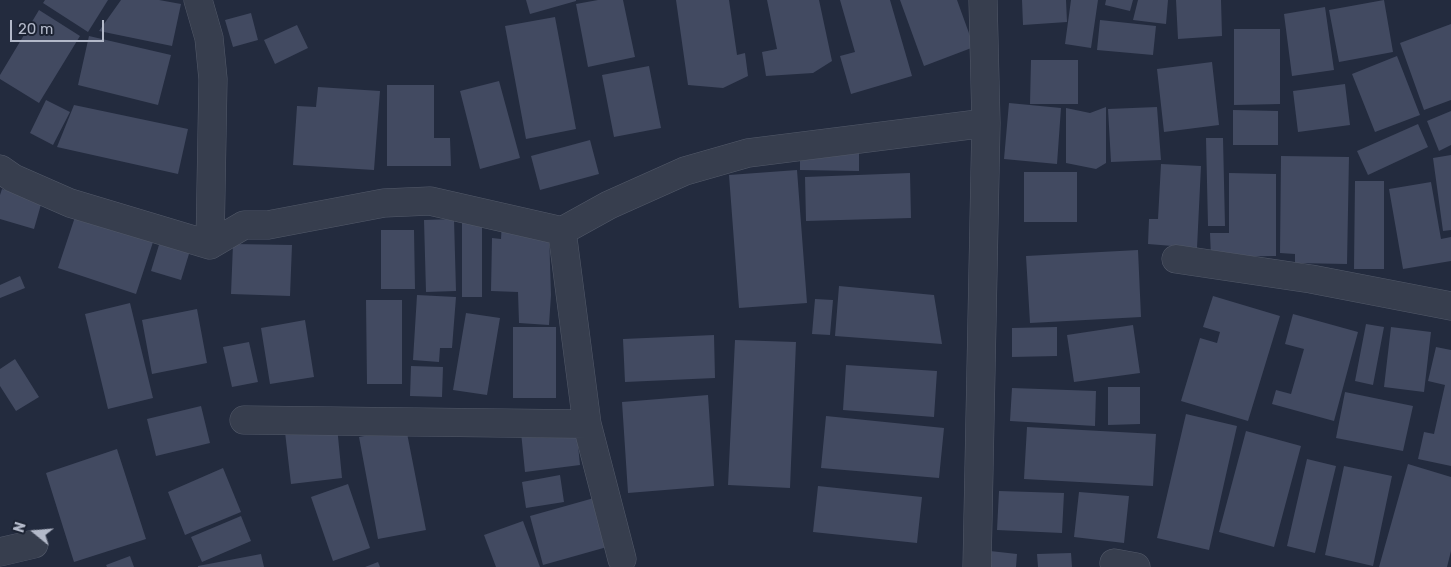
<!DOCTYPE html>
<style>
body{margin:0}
#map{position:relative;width:1451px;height:567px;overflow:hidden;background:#232b3e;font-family:Rubik,sans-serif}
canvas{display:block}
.north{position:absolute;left:10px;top:507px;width:50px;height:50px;-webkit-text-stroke:4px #1c2333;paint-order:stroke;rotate:287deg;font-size:14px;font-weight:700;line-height:20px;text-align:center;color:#b3b9c9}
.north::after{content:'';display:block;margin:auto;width:18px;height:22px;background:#b3b9c9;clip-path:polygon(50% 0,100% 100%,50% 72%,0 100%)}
.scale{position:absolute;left:10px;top:20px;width:94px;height:22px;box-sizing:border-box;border:2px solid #b3b9c9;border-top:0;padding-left:6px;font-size:15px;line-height:18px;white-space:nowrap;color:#b3b9c9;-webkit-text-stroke:4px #1c2333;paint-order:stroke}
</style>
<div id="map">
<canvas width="1451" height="567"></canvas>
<div class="north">N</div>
<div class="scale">20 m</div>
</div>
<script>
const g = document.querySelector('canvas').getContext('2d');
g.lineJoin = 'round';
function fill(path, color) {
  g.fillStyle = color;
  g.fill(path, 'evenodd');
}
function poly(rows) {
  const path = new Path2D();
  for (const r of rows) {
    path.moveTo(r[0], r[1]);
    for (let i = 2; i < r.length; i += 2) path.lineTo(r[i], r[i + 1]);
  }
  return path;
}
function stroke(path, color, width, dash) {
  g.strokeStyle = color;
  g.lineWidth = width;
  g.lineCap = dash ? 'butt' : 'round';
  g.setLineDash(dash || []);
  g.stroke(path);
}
const building = poly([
 [45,0,108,0,88,32,43,3],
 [121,0,159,0,181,4,172,46,99,31],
 [526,0,576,0,576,1,530,14],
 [598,0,623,0,635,57,588,67,576,4],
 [676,0,729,0,737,55,745,53,748,76,723,88,688,85],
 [767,0,819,0,832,61,813,73,766,76,762,52,777,49],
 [840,0,890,0,912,76,851,94,840,56,855,52],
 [900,0,957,0,974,47,924,66],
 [1022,0,1066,0,1067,22,1023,25],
 [1071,0,1098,0,1091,48,1065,44],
 [1106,0,1133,0,1130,11,1105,5],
 [1138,0,1168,0,1166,24,1133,20],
 [1176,0,1221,0,1222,36,1178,39],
 [1384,0,1393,52,1339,62,1329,10],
 [1325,7,1334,70,1292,76,1284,14],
 [39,10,80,36,39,103,0,79,0,75],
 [251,13,258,40,233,47,225,20],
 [555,17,576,129,526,139,505,26],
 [1100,20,1156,26,1153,55,1097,50],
 [1451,24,1451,100,1424,110,1400,43],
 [297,25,308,48,275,64,264,40],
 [1234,29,1280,29,1280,104,1234,105],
 [89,36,171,55,158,105,78,85],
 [1397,56,1420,115,1375,132,1352,74],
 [1031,60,1078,60,1078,104,1030,104],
 [1212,62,1219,125,1164,132,1157,69],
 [649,66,661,128,614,137,602,75],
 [499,81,520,158,480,169,460,91],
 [1345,84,1350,125,1298,132,1293,91],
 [387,85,434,85,434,138,450,138,451,166,387,166],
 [318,87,380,91,374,170,293,165,297,106,316,107],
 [46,100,70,112,53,145,30,133],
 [1009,103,1061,108,1057,164,1004,159],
 [74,105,188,129,178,174,57,147],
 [1106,107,1106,163,1096,169,1066,163,1066,108,1090,113],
 [1157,107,1161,160,1111,162,1108,109],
 [1233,110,1278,111,1278,145,1233,145],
 [1451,111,1451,145,1439,151,1427,121],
 [1418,124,1428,147,1368,175,1357,151],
 [1206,138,1223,138,1225,226,1208,226],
 [590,140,599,174,540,190,531,156],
 [800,150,859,151,859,171,800,170],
 [1451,155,1451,230,1443,231,1433,158],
 [1281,156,1349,157,1347,264,1295,263,1295,254,1280,253],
 [1161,164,1201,166,1197,248,1148,244,1149,219,1158,219],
 [797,170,807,303,739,308,729,175],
 [1024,172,1077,172,1077,222,1024,222],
 [910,173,911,218,806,221,805,177],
 [1229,173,1276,174,1276,256,1211,257,1210,233,1229,233],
 [1355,181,1384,181,1384,269,1354,269],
 [1431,182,1441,239,1451,237,1451,261,1403,269,1389,189],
 [2,189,42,201,34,229,0,219,0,195],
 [77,211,155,236,136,294,58,268],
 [454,219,456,291,426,292,424,220],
 [462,220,482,220,482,297,462,297],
 [502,221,549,231,551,295,549,325,519,323,518,292,491,291,492,238,501,239],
 [381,230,414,230,415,289,381,289],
 [162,235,192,244,181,280,151,271],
 [233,244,292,245,290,296,231,294],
 [1138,250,1141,317,1030,323,1026,256],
 [20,276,25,288,0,298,0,285],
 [839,286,934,295,942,344,835,336],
 [417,295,456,297,452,348,440,348,439,362,413,360],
 [1213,296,1280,316,1248,421,1181,401,1200,338,1217,343,1220,332,1203,327],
 [815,299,833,300,830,335,812,334],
 [366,300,402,300,402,384,367,384],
 [130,303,153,398,108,409,85,314],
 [197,309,207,363,152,374,142,320],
 [466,313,500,318,487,395,453,390],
 [1293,314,1358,332,1334,421,1272,404,1276,390,1291,394,1304,349,1285,344],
 [305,320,314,377,270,384,261,328],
 [1366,324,1384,327,1373,385,1355,381],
 [1133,325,1140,373,1074,382,1067,335],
 [513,327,556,327,556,398,513,398],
 [1057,327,1057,356,1012,357,1012,328],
 [1391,327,1431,332,1424,392,1384,387],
 [714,335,715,378,625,382,623,339],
 [735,340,796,342,790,488,728,485],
 [249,342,258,382,232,387,223,347],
 [1436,347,1451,350,1451,466,1418,459,1424,432,1434,434,1445,385,1428,381],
 [15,359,39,397,16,411,0,386,0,369],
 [846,365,937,371,934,417,843,410],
 [411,366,443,367,442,397,410,396],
 [1108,387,1140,387,1140,424,1108,425],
 [1012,388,1096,391,1095,426,1010,421],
 [1345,392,1413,406,1403,451,1336,438],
 [708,395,714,486,628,493,622,402],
 [201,406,210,443,156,456,147,419],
 [1186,414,1237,426,1209,550,1157,538],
 [826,416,944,428,939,478,821,468],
 [576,425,580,465,525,472,521,432],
 [337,426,342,478,291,484,285,432],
 [1027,427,1156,434,1153,486,1024,479],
 [406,428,426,530,378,539,359,437],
 [1246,431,1301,446,1274,547,1219,532],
 [117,449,146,539,74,562,46,473],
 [1307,459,1336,466,1315,553,1287,546],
 [1408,464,1451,477,1451,551,1447,567,1379,567],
 [1344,466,1392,476,1373,566,1325,555],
 [223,468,241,512,185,535,168,492],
 [560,475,564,502,526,508,522,482],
 [348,484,370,548,333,561,311,497],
 [818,486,922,497,917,543,813,532],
 [999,491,1064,493,1062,533,997,530],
 [1079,492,1129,496,1124,543,1074,537],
 [594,498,607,547,543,565,530,516],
 [241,516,251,541,202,562,191,537],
 [523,521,540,567,496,567,484,535],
 [990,551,1017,554,1016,567,989,567],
 [1071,553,1072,567,1038,567,1037,554],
 [261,554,264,567,198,567,198,566],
 [130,556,134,567,107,567,106,565],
 [378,562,380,567,365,567]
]);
const street = poly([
 [198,0,209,38,213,79,210,245],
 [0,169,13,178,70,203,210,245,244,225,268,225,384,203,430,201,562,231,609,205,685,171,748,153,986,123],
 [562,231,587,424,622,559],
 [1176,259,1311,279,1451,306],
 [244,420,587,424],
 [0,552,34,544],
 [1114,563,1136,567],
 [977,567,986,123,983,0]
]);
fill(building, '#424a61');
stroke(street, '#525969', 29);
stroke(street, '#373e4e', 28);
</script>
